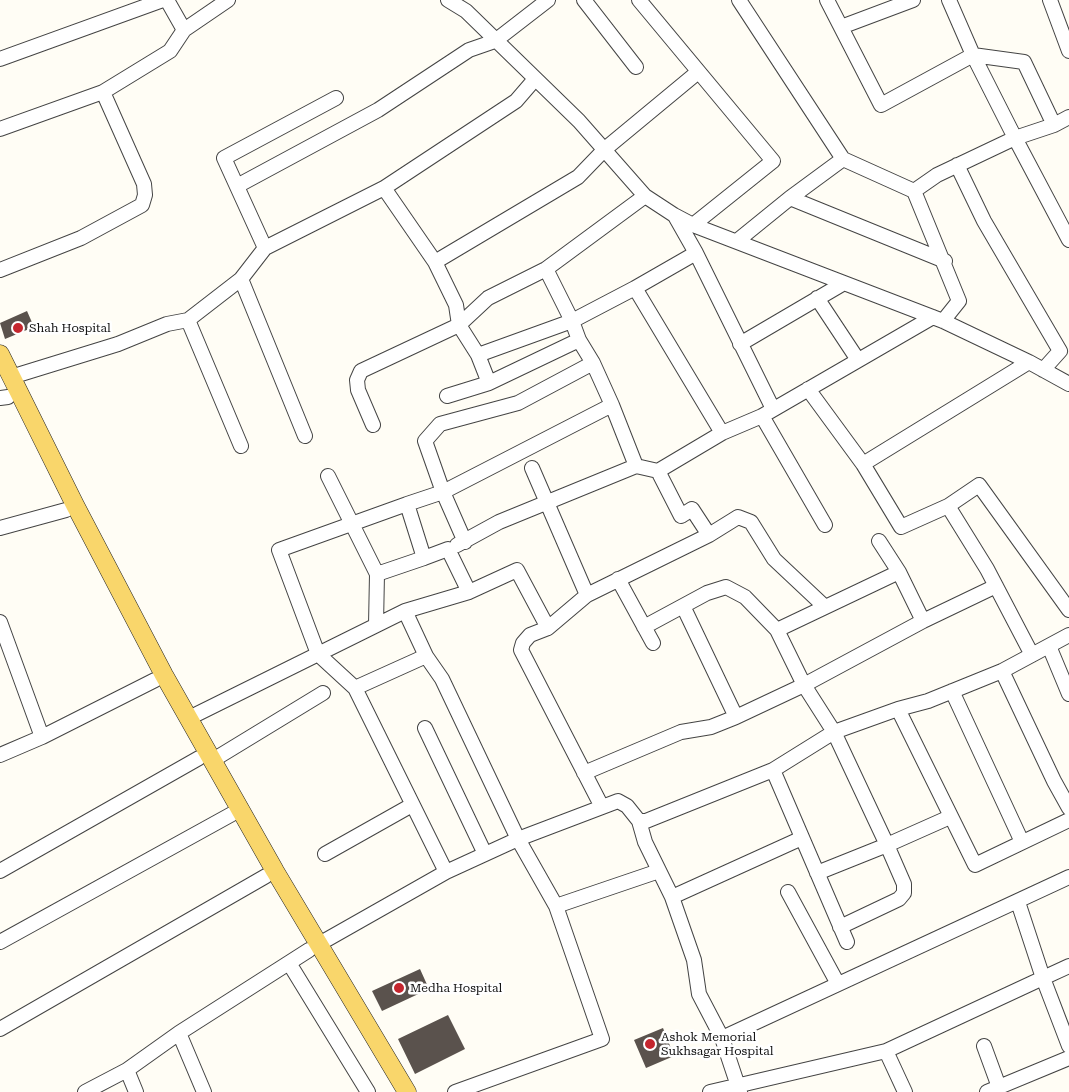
<!DOCTYPE html>
<style>
body{margin:0}
canvas{display:block;background:#fffdf5}
</style>
<canvas width="1069" height="1092"></canvas>
<script>
const g = document.querySelector('canvas').getContext('2d');
g.lineJoin = 'round';
function fill(path, color) {
  g.fillStyle = color;
  g.fill(path, 'evenodd');
}
function poly(rows) {
  const path = new Path2D();
  for (const r of rows) {
    path.moveTo(r[0], r[1]);
    for (let i = 2; i < r.length; i += 2) path.lineTo(r[i], r[i + 1]);
  }
  return path;
}
function stroke(path, color, width, dash) {
  g.strokeStyle = color;
  g.lineWidth = width;
  g.lineCap = dash ? 'butt' : 'round';
  g.setLineDash(dash || []);
  g.stroke(path);
}
function drawText(font, color, halo, rows, align = 'center') {
  g.font = font + ' "Roboto Serif",serif';
  g.lineWidth = 5;
  g.setLineDash([]);
  g.textBaseline = 'middle';
  g.strokeStyle = halo;
  g.fillStyle = color;
  for (const [text, x, y, turn = 0] of rows) {
    g.save();
    g.translate(x, y);
    g.rotate((+turn || 0) * Math.PI / 180);
    g.textAlign = isNaN(turn) ? turn : align;
    if (halo) g.strokeText(text, 0, 0);
    g.fillText(text, 0, 0);
    g.restore();
  }
}
const building = poly([
 [27,311,34,327,5,339,0,323],
 [420,969,429,989,382,1011,372,991],
 [448,1015,465,1049,415,1074,398,1039],
 [663,1028,674,1056,646,1068,634,1040]
]);
const minor = poly([
 [167,0,184,30],
 [448,0,466,11,579,121,645,196,674,215,693,225,943,321,1029,362,1069,384],
 [584,0,636,67],
 [639,0,773,161,693,225],
 [739,0,843,159,914,191,959,301,943,321],
 [827,0,881,105,973,55,1024,62,1054,125,1069,117],
 [949,0,973,55,1015,138,1054,125],
 [1050,0,1069,51],
 [841,27,913,0],
 [0,59,163,0],
 [336,98,224,158,265,248,384,188,435,262,456,305,459,325,478,355,489,383],
 [0,129,103,92,170,51,184,30,228,0],
 [957,165,984,221,1060,351,1043,370],
 [237,186,378,110,469,50,495,41,548,0],
 [384,188,516,101,535,79],
 [914,191,937,175,1015,138,1069,240],
 [790,198,843,159],
 [675,216,696,253,773,409],
 [737,241,790,198,945,261],
 [435,262,578,177,605,149,698,72],
 [0,270,81,238,142,205,145,195,144,184,103,92],
 [241,279,305,436],
 [635,288,696,253],
 [817,298,858,360],
 [188,320,241,446],
 [740,344,844,283],
 [478,355,572,321,635,288,722,433,658,471,681,516,692,509,709,535,587,595,548,628,530,635,523,643,521,650,602,807],
 [11,377,118,344,167,324,188,320,241,279,265,248],
 [808,389,863,464,901,527,948,506,979,485,1069,610],
 [447,396,489,383,579,340],
 [0,398,8,397],
 [612,405,636,466],
 [373,425,358,390,357,380,361,371,459,325,488,298,546,269,645,196],
 [722,433,762,416],
 [863,464,1029,362],
 [532,468,587,595],
 [328,476,377,574,376,625],
 [407,504,443,492,612,405,593,363,579,340,572,321,546,269],
 [948,506,987,569,1032,655],
 [825,525,762,416,933,317],
 [0,528,66,510],
 [709,535,738,517,751,522,774,559,824,606],
 [879,541,899,572,923,621],
 [465,542,443,492,425,441,440,424,518,403,593,363],
 [457,545,499,522,636,466,658,471],
 [377,574,424,558],
 [618,579,653,643],
 [683,606,736,717],
 [405,611,426,656,355,688,446,872],
 [0,622,42,737],
 [644,627,707,593,726,587,745,597,777,630,804,685,923,621,996,586],
 [777,630,899,572],
 [1049,646,1069,694],
 [426,656,442,679,518,839,556,906,602,1039,455,1092],
 [1002,671,1054,781,1069,808],
 [355,688,318,654,279,550,407,504,424,558,448,549,469,592],
 [952,691,1022,842],
 [898,709,975,865,1069,820],
 [189,718,405,611,469,592,517,570,548,628],
 [425,728,485,854],
 [0,755,42,737,155,680],
 [213,760,323,693],
 [773,770,847,942],
 [584,773,681,732,711,727,736,717,804,685,834,732,887,845,950,817],
 [639,821,645,842,672,897,694,960,699,994,722,1038],
 [325,854,412,805],
 [0,871,199,758],
 [817,873,887,845,904,884,904,893,899,899,840,927],
 [788,892,838,984],
 [672,897,802,838],
 [556,906,659,871],
 [0,942,232,814],
 [319,944,446,872,518,839,618,801,627,806,639,821,646,821,773,770,834,732,898,709,928,701,1002,671,1069,635],
 [289,963,368,1092],
 [1069,966,1043,978,1069,1046],
 [0,1029,266,876],
 [179,1033,204,1092],
 [984,1046,999,1087],
 [886,1051,905,1092],
 [127,1070,136,1092],
 [85,1092,127,1070,179,1033,309,950],
 [710,1092,886,1051,1043,978,1018,902],
 [740,1092,722,1038,1069,877],
 [987,1092,1069,1058]
]);
const major = poly([
 [0,354,75,505,164,675,275,871,407,1092]
]);
const markers = [
 [18,328,6,"#c4262e"],
 [399,988,6,"#c4262e"],
 [650,1044,6,"#c4262e"]
];
const poiNames = [
 ["Shah Hospital",29,328],
 ["Medha Hospital",410,988],
 ["Ashok Memorial",661,1037],
 ["Sukhsagar Hospital",661,1051]
];
fill(building, '#5a524d');
stroke(minor, '#444', 16);
stroke(major, '#222', 19);
stroke(minor, '#fff', 14);
stroke(major, '#f9d66b', 18);
for (const [x, y, r, color] of markers) {
  const dot = new Path2D();
  dot.arc(x, y, r, 0, 2 * Math.PI);
  g.fillStyle = color;
  g.fill(dot);
  stroke(dot, '#fff', 2);
}
drawText('12px', '#111', '#fff', poiNames, 'left');
</script>
